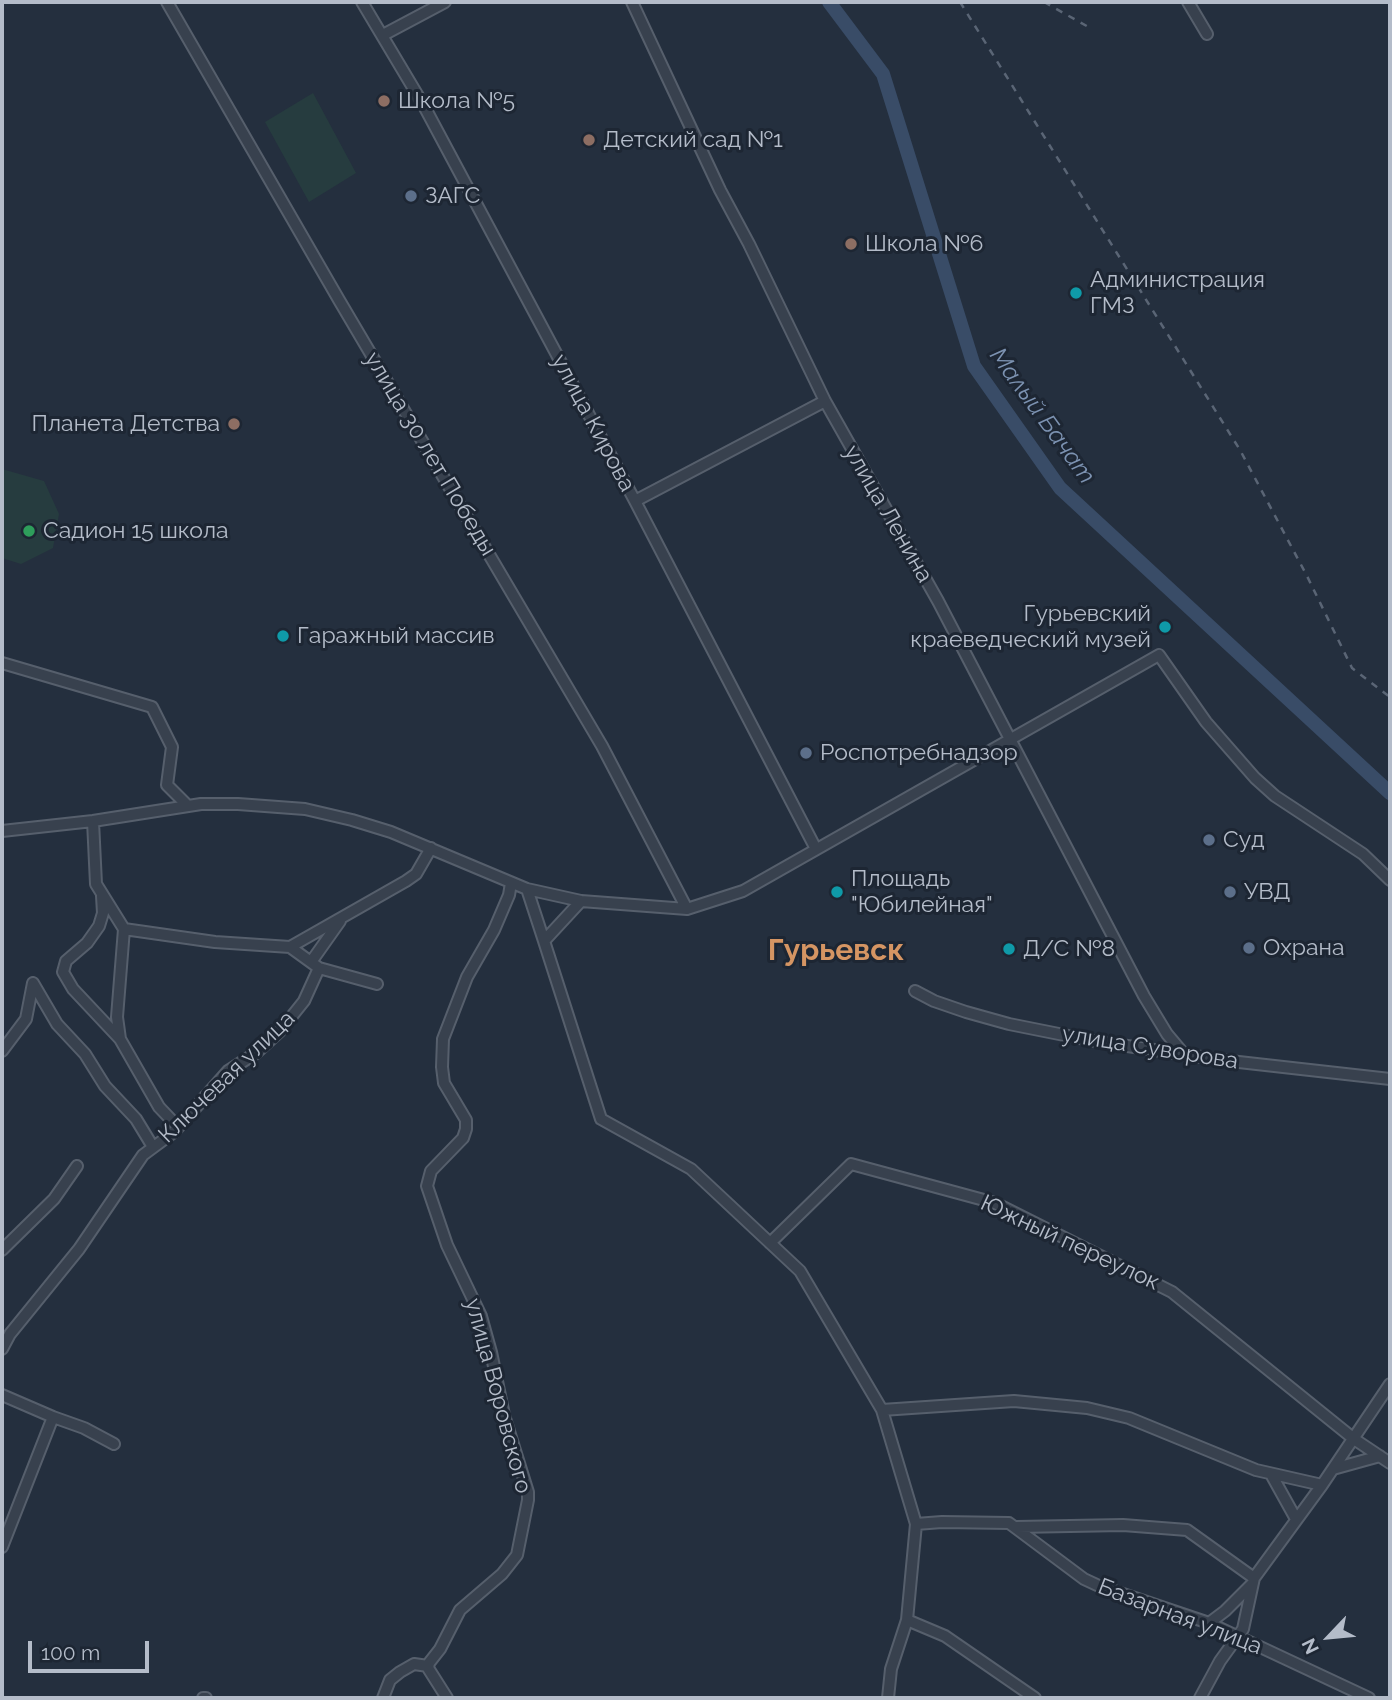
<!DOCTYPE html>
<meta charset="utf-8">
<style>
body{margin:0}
#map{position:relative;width:1392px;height:1700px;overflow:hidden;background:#242f3e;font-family:Raleway,sans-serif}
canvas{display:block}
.frame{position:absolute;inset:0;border:4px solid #b4bcc9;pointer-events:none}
.north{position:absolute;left:1294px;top:1602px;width:70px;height:70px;-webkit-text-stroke:5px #1d2633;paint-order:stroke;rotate:244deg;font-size:19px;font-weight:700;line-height:28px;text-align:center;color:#b4bcc9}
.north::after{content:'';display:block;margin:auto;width:24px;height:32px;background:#b4bcc9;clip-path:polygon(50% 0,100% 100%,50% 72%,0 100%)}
.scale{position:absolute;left:28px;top:1641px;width:121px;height:32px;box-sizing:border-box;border:4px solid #b4bcc9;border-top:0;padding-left:9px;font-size:21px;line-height:24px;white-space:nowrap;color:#b4bcc9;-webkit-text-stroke:5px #1d2633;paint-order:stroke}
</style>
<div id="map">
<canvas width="1392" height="1700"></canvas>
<div class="frame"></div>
<div class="north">N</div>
<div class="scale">100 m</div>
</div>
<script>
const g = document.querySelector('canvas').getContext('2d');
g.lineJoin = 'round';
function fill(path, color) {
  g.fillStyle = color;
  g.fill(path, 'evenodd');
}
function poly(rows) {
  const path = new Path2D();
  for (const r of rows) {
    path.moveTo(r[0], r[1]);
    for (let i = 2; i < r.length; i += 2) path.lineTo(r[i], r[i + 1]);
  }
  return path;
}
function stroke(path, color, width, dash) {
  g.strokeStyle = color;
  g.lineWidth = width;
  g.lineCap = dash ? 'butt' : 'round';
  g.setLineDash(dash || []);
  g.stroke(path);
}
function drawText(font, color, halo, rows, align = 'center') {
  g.font = font + ' Raleway,sans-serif';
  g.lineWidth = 6;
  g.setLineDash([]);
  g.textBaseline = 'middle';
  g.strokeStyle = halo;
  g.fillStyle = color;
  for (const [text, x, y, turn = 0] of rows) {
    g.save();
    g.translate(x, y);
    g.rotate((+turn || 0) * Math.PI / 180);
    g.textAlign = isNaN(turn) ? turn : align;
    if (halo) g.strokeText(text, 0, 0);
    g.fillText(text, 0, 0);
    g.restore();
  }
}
const green = poly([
 [313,93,356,173,309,202,265,122],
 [2,469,44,481,59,514,53,548,21,564,2,558]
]);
const river = poly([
 [829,2,883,74,974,366,1060,488,1390,793]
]);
const minor = poly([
 [167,2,339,300,602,746,687,909],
 [362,2,424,106,635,501,816,849],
 [632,2,720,190,749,244,825,401,938,601,1144,996,1167,1034,1183,1053],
 [1188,2,1207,34],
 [383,35,445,2],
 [635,501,825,401],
 [2,663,152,707,172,747,167,785,188,806],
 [93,821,96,884,124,929,117,1017,120,1039,159,1107,178,1127],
 [2,831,93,821,201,804,238,804,305,809,352,820,391,832,527,889,581,901,687,909,743,891,1159,655,1206,722,1255,778,1275,796,1363,854,1390,880],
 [527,889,544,941],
 [102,896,103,913,99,926,87,943,66,961,63,972,73,989,120,1039],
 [581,901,544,941,601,1119,691,1169,800,1271,882,1410,916,1524,907,1620,891,1669,888,1698],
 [124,929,215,942,290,947,406,881,416,874,431,848],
 [290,947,319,968,377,984],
 [311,962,340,921],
 [33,983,57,1024,85,1054,105,1086,136,1119,153,1147],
 [915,991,934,1001,966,1012,1009,1024,1094,1041,1221,1060,1390,1079],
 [2,1051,26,1019,33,983],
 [770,1243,851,1164,995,1203,1172,1292,1354,1439,1390,1463],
 [2,1250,54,1199,77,1166],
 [2,1349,10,1334,79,1249,143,1155,174,1132,228,1071,256,1053,280,1031,304,1001,319,968],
 [2,1395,53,1417,84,1428,114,1444],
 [882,1410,1014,1401,1087,1408,1129,1418,1256,1470,1322,1485],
 [1333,1469,1380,1456],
 [1271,1474,1296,1519],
 [916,1524,942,1522,1009,1523,1084,1579,1099,1586,1209,1623,1369,1698],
 [1017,1527,1123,1525,1187,1530,1254,1578],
 [2,1547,53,1417],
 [907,1620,945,1636,1035,1698],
 [1209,1623,1225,1611,1251,1585],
 [203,1698,206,1698],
 [383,1698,390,1680,400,1672,414,1664,428,1666],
 [447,1698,428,1668,429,1663,440,1649,460,1610,502,1574,517,1555,528,1500,528,1492,504,1415,491,1352,481,1316,447,1245,427,1186,431,1171,463,1138,466,1129,466,1120,444,1083,442,1067,443,1039,467,977,494,930,509,895,511,883],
 [1200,1698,1220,1661,1243,1629,1254,1578,1322,1485,1390,1384]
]);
const rail = poly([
 [960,2,1240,450,1307,576,1352,668,1390,697],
 [1044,2,1092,29]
]);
const markers = [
 [384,101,7,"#8d6e63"],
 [589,140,7,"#8d6e63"],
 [411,196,7,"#5c6f8a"],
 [851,244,7,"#8d6e63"],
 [1076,293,7,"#0f9aa8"],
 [234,424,7,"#8d6e63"],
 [29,531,7,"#2e9e5b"],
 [1165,627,7,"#0f9aa8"],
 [283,636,7,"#0f9aa8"],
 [806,753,7,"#5c6f8a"],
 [1209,840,7,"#5c6f8a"],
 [837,892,7,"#0f9aa8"],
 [1230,892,7,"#5c6f8a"],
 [1249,948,7,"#5c6f8a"],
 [1009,949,7,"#0f9aa8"]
];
const poiNames = [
 ["Школа №5",398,101],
 ["Детский сад №1",603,140],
 ["ЗАГС",425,196],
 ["Школа №6",865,244],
 ["Администрация",1090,280],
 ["ГМЗ",1090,306],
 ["Планета Детства",220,424,"right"],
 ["Садион 15 школа",43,531],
 ["Гурьевский",1151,614,"right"],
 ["краеведческий музей",1151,640,"right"],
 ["Гаражный массив",297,636],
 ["Роспотребнадзор",820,753],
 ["Суд",1223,840],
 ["Площадь",851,879],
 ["\"Юбилейная\"",851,905],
 ["УВД",1244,892],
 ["Охрана",1263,948],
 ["Д/С №8",1023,949]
];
const streetNames = [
 ["улица Кирова",593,423,62],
 ["улица 30 лет Победы",430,454,59],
 ["улица Ленина",888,514,60],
 ["улица Суворова",1150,1048,9],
 ["Ключевая улица",227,1077,-44],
 ["Южный переулок",1070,1243,25],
 ["улица Воровского",498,1396,75],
 ["Базарная улица",1180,1617,21]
];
const waterNames = [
 ["Малый Бачат",1042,416,54]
];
const districtNames = [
 ["Гурьевск",836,951]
];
fill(green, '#263c3f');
stroke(river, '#394c67', 14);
stroke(minor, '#565f6c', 14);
stroke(minor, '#38414e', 10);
stroke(rail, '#5a6575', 2.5, [7, 7]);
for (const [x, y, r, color] of markers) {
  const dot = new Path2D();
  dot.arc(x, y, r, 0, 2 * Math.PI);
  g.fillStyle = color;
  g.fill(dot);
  stroke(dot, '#1d2633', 2.5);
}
drawText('23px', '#b4bcc9', '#1d2633', poiNames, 'left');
drawText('23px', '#b4bcc9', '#1d2633', streetNames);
drawText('italic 24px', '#7c92b1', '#1d2633', waterNames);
drawText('bold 30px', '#d59563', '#1d2633', districtNames);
</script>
